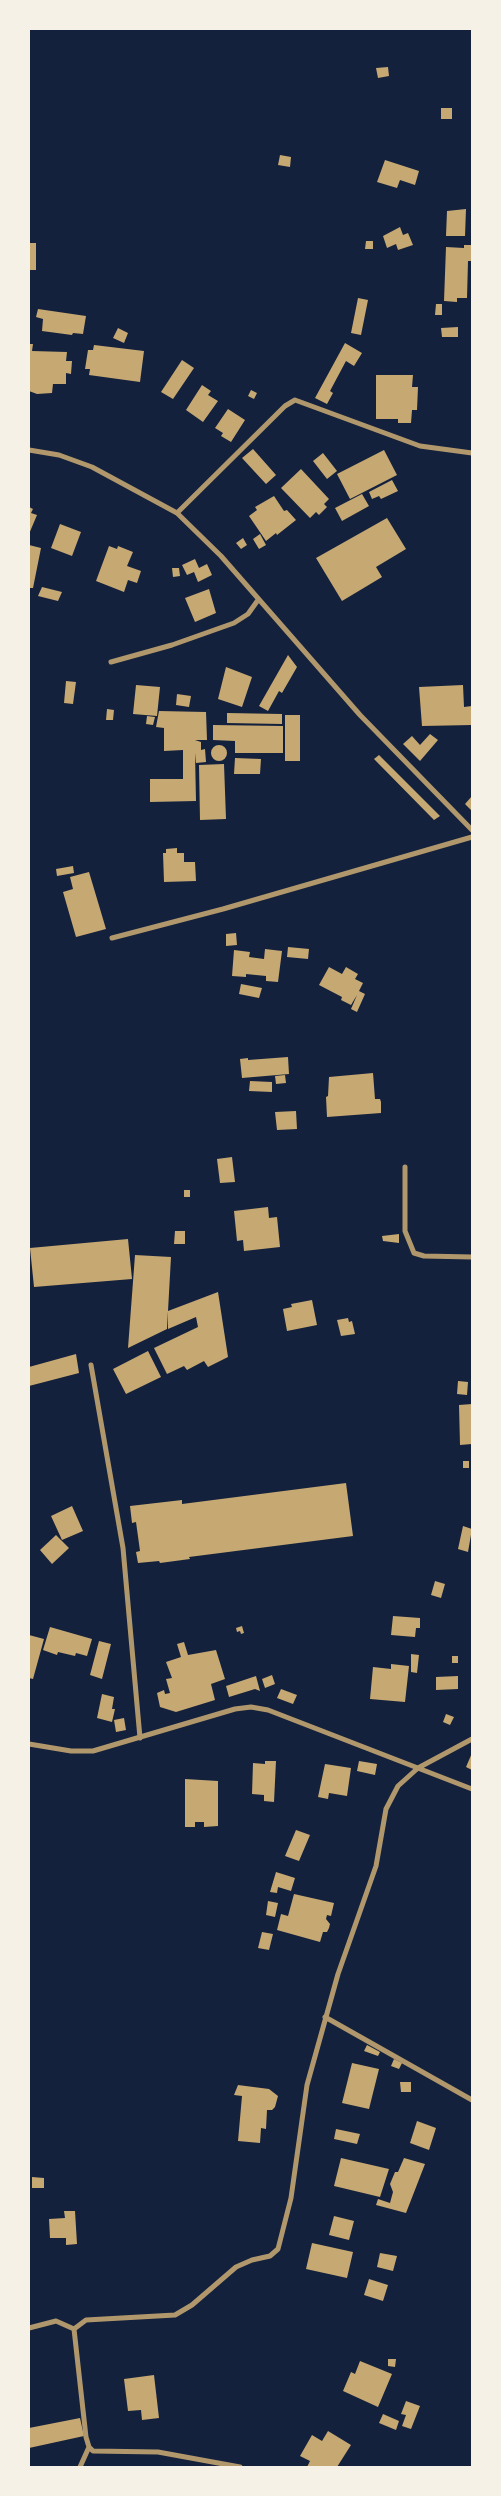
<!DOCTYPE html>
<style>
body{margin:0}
#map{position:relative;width:501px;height:2496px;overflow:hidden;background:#14213d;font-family:Roboto,sans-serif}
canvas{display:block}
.frame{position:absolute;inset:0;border:30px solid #f6f1e7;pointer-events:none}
</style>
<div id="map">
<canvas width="501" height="2496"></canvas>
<div class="frame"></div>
</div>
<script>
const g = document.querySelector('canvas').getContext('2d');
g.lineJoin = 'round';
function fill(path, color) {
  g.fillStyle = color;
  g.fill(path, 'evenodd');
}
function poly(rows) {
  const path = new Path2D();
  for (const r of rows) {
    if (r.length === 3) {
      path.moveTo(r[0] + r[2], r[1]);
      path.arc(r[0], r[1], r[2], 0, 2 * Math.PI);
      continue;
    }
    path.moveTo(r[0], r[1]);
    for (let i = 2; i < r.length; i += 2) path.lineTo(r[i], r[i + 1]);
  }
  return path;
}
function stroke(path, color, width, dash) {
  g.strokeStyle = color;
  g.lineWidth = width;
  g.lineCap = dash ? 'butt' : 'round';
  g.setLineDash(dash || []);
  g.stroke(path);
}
const building = poly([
 [388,67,389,76,378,78,376,68],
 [441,108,452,108,452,119,441,119],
 [280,155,291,157,290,167,278,165],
 [385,160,419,171,415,185,400,180,397,188,377,182],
 [466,209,465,236,446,236,447,211],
 [400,227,403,235,408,233,413,245,398,250,396,244,387,248,383,236],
 [366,241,373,241,373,249,365,249],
 [29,243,36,243,36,270,29,270],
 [464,245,472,245,472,261,468,261,467,298,457,298,457,302,444,301,446,247,464,248],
 [358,298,368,300,361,335,351,333],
 [436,304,442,304,442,315,435,315],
 [38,309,86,316,83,334,73,333,72,335,42,331,43,319,36,317],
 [458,327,458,337,442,337,441,328],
 [118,328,128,333,124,343,113,338],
 [345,343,362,353,354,366,346,361,330,391,333,393,327,404,315,398],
 [29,344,33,344,32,351,67,352,66,361,72,361,71,374,66,373,66,384,53,384,52,393,37,394,29,391],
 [94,345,144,351,140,382,89,375,90,369,85,369,88,350,93,350],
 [182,360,194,368,173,399,161,392],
 [376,375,413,375,412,387,418,387,417,410,412,410,411,423,398,423,398,419,376,419],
 [202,385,211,391,208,395,218,401,203,422,186,410],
 [251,390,257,393,254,399,248,396],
 [228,409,245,420,231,442,221,436,223,433,215,428],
 [253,449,276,475,266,484,242,458],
 [384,450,397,475,350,499,337,474],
 [323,453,337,471,327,479,313,461],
 [301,469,329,499,324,504,327,507,319,515,316,512,310,518,281,488],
 [392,480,398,491,381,499,379,496,372,499,369,492],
 [362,494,369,506,342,521,335,508],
 [274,496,284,511,287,510,296,520,277,535,276,533,266,541,249,516,257,510,255,507],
 [29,507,33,509,31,513,37,515,29,534],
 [387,518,406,549,376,567,382,577,342,601,316,558],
 [60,524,81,532,72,556,51,548],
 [260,534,266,545,259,549,253,539],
 [243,538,247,545,241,549,236,543],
 [29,545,41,548,33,588,29,588],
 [109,546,117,549,118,546,133,552,127,566,141,571,137,583,128,580,124,592,96,581],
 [195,559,199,568,207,564,212,575,198,582,194,572,187,575,182,565],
 [172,568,179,568,180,576,173,577],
 [42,587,62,592,58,601,38,596],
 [209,589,216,613,195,622,185,598],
 [288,655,297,667,282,693,279,691,268,711,259,706],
 [226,667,252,677,242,707,218,699],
 [66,681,76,682,73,704,64,703],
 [136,685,160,687,157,716,133,714],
 [463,685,464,707,472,706,472,725,422,726,419,687],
 [177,694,191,696,189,707,176,705],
 [107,709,114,710,113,720,106,720],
 [159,711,206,712,207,740,195,740,201,742,201,750,205,749,206,762,196,763,195,753,196,801,150,802,150,779,183,779,183,750,164,751,164,728,156,727],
 [227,713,282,714,282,724,227,723],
 [285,715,300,715,300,761,285,761],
 [147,716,155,717,153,725,146,724],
 [213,725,283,726,283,753,235,753,235,741,213,740],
 [430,734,438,740,420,761,403,744,412,736,420,745],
 [219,753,8],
 [379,755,440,816,434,820,374,759],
 [235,758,261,759,260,774,234,774],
 [224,764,226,819,200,820,199,765],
 [472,796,472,811,465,804],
 [177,848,177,853,184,853,184,862,195,862,196,881,164,882,163,853,166,853,166,849],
 [73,866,74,873,57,876,56,869],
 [89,872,106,929,76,937,63,892,73,889,70,877],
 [236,933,237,945,226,946,226,934],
 [288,947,309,949,308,959,287,957],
 [265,949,282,951,278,982,266,981,266,976,246,974,246,977,232,976,234,950,250,952,249,957,264,959],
 [329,967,342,974,346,967,358,974,355,979,363,983,359,991,365,994,357,1012,351,1009,357,995,351,1005,341,1000,342,997,319,985],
 [241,984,262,988,259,998,239,994],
 [288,1057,289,1074,242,1078,240,1059,248,1058,248,1060],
 [373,1073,375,1099,380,1099,381,1102,381,1113,327,1117,326,1097,328,1096,329,1077],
 [285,1075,286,1083,276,1084,275,1076],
 [250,1081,272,1082,272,1092,249,1091],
 [296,1111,297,1129,277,1130,275,1112],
 [232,1157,235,1182,220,1183,217,1159],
 [184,1190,190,1190,190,1197,184,1197],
 [268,1207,269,1218,277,1217,280,1247,244,1251,243,1240,237,1241,234,1211],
 [175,1231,185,1231,185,1244,174,1244],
 [399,1234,399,1243,383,1241,382,1236],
 [128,1239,132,1279,34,1287,30,1248],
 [135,1255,171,1257,167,1329,128,1348],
 [218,1292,228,1357,208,1367,204,1361,187,1370,184,1366,167,1374,154,1348,198,1327,196,1317,168,1329,168,1311],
 [312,1300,317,1325,287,1331,283,1309,292,1307,291,1304],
 [348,1318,349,1322,352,1321,355,1334,341,1336,337,1320],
 [148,1351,161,1377,126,1394,113,1369],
 [76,1354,79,1373,29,1386,29,1367],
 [458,1381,468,1382,467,1395,457,1394],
 [472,1404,472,1444,460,1445,459,1405],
 [463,1461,469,1461,469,1468,463,1468],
 [346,1483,353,1536,189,1557,190,1559,160,1563,159,1561,138,1563,136,1552,140,1551,136,1522,132,1523,130,1506,182,1500,182,1504],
 [72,1506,83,1531,62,1540,51,1516],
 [463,1526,472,1529,468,1552,458,1549],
 [56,1535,69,1548,52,1564,40,1550],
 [435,1581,445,1584,441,1598,431,1595],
 [393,1616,420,1618,420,1628,416,1628,415,1637,391,1635],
 [242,1626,244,1633,241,1634,240,1631,237,1632,236,1628],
 [50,1627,92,1639,87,1656,76,1653,75,1656,58,1652,57,1655,43,1650],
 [29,1635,44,1639,33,1679,29,1678],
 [99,1641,111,1644,102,1679,90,1675],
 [184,1642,188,1655,216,1650,225,1679,211,1684,215,1700,176,1712,160,1707,157,1693,164,1690,165,1694,170,1693,166,1679,172,1678,166,1662,181,1657,177,1644],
 [411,1654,419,1655,417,1673,411,1672],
 [452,1656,458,1656,458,1663,452,1663],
 [391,1664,409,1666,405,1702,370,1699,373,1667,391,1669],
 [272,1675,275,1684,265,1688,262,1679],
 [256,1676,260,1691,255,1689,229,1697,226,1686],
 [458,1676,458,1689,436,1690,436,1677],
 [281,1689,297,1695,293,1704,277,1698],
 [102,1694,114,1697,112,1709,115,1709,112,1722,97,1718],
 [446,1714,454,1717,450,1725,443,1722],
 [124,1718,126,1730,116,1732,114,1720],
 [472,1753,472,1770,466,1767],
 [265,1761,276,1761,274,1802,264,1801,264,1795,252,1794,253,1763,265,1764],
 [359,1761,377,1764,375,1775,357,1771],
 [325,1764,351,1768,347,1796,329,1793,328,1799,318,1797],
 [185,1779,218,1781,218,1826,204,1827,204,1822,195,1822,195,1827,185,1827],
 [296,1830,310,1835,299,1861,285,1856],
 [276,1872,295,1878,291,1891,278,1887,277,1893,270,1892],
 [294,1894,334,1903,331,1916,327,1915,326,1919,330,1924,329,1928,327,1932,323,1932,320,1942,277,1930,281,1914,288,1916],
 [268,1901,278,1903,275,1917,266,1915],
 [262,1932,273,1934,269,1950,258,1948],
 [367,2045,380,2052,378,2056,364,2051],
 [394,2059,402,2063,399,2069,391,2066],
 [352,2063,379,2069,369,2109,342,2103],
 [400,2082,411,2082,411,2092,401,2092],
 [238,2085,269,2089,278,2096,275,2107,272,2110,267,2110,266,2129,261,2128,260,2143,238,2141,242,2096,234,2095],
 [417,2121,436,2128,429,2150,410,2143],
 [336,2129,360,2134,357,2144,334,2139],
 [341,2158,389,2169,380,2197,334,2186],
 [404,2158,425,2164,406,2213,376,2205,378,2199,390,2203,393,2192,390,2184,395,2172,398,2172],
 [32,2177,44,2178,44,2188,32,2188],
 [64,2211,75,2211,77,2244,66,2245,66,2238,50,2238,49,2219,65,2218],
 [334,2216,354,2221,349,2240,329,2235],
 [312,2243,353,2252,347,2278,306,2269],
 [380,2253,397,2256,393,2271,377,2267],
 [369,2279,388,2285,383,2301,364,2295],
 [388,2359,396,2359,395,2367,388,2366],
 [360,2361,392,2374,378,2407,343,2391,351,2372,355,2374],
 [154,2375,159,2418,142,2420,141,2410,128,2411,124,2379],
 [406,2401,420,2406,411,2429,402,2426,406,2415,401,2414],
 [383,2414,399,2421,396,2430,379,2423],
 [80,2418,84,2436,29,2448,29,2428],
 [328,2431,351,2445,337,2467,307,2467,310,2461,300,2456,312,2435,322,2441]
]);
const minor = poly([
 [29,450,59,455,92,467,177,513,221,556,360,715,472,830],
 [177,513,285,406,295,400,420,446,472,453],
 [111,662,172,645,234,623,248,614,258,600],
 [112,938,223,909,472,837],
 [405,1167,405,1231,414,1253,424,1256,472,1257],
 [91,1365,123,1548,140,1738],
 [29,1744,71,1751,93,1751,235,1709,251,1707,268,1710,472,1789],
 [325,2017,472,2100],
 [29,2328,56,2321,74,2329],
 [74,2329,86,2320,175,2315,192,2305,236,2267,252,2260,270,2256,278,2249,291,2198,307,2085,338,1974,376,1866,386,1809,398,1786,418,1768,472,1739],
 [74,2329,86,2437,89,2447,93,2451,158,2452,240,2467],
 [80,2467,89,2447]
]);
fill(building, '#c6a872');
stroke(minor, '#b1986c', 5);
</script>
